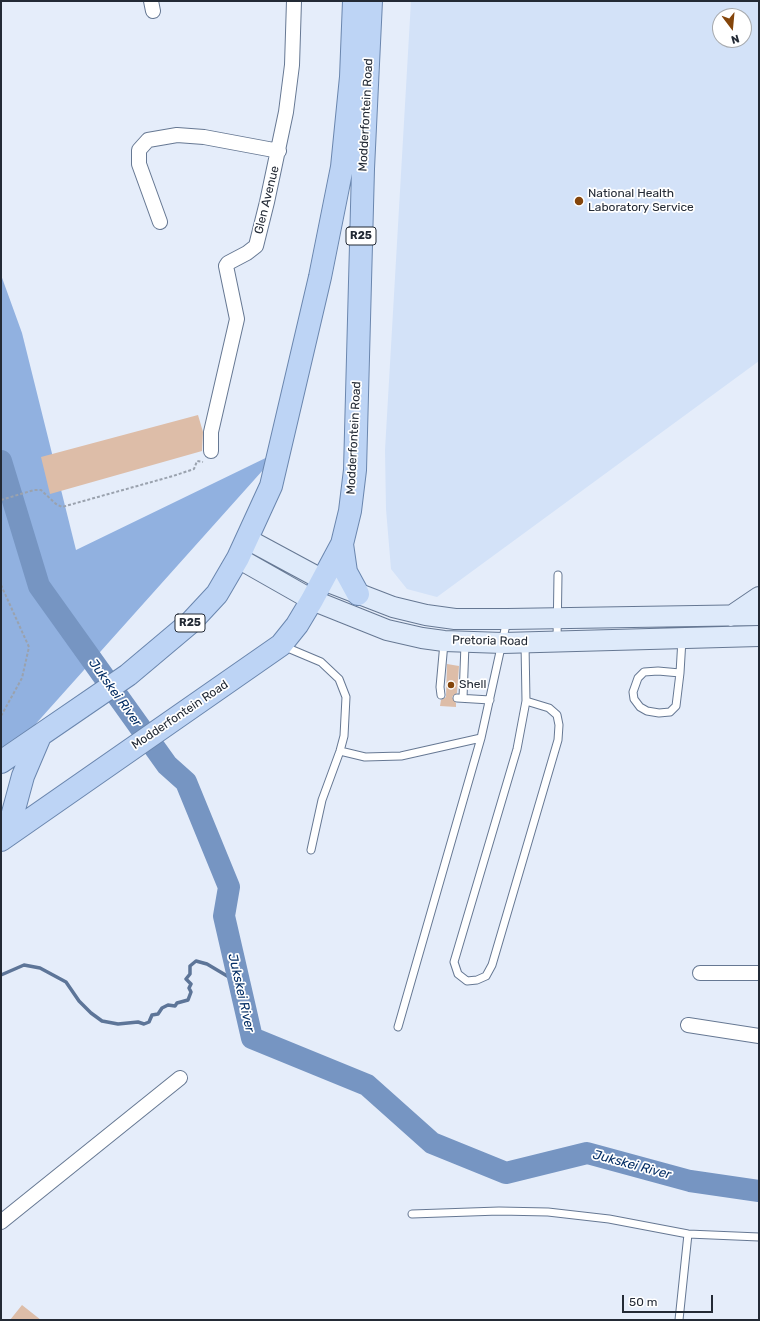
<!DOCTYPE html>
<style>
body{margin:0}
#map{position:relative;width:760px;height:1321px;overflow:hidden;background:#e5edfa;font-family:Rubik,sans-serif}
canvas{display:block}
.frame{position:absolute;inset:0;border:2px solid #232a35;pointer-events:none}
.north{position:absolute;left:712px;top:8px;width:40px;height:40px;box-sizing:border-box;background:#fff;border:1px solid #a7aaae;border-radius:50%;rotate:164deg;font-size:11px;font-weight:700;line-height:16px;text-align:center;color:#232a35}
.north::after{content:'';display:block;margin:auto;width:14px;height:18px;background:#84450b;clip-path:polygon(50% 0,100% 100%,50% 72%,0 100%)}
.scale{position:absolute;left:622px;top:1295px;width:91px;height:18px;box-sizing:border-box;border:2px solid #232a35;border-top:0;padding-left:5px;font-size:12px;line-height:14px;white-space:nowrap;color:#232a35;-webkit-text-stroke:3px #fff;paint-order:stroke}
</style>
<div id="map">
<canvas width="760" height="1321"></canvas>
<div class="frame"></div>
<div class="north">N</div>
<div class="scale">50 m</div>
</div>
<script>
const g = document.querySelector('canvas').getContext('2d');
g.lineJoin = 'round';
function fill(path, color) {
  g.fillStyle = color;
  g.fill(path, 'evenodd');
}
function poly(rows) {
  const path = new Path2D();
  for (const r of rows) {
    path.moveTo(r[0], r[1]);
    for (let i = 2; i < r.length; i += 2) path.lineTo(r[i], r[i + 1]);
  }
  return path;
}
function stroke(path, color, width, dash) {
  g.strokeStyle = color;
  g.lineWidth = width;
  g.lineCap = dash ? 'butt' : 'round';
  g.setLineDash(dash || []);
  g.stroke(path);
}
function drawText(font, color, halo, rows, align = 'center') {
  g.font = font + ' Rubik,sans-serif';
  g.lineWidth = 3.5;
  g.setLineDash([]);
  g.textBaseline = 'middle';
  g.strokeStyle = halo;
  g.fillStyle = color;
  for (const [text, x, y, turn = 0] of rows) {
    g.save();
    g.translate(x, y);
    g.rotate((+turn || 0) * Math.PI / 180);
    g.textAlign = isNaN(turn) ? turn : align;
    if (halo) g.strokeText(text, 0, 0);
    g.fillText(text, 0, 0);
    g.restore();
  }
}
const built = poly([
 [411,1,759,1,759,361,437,597,407,589,391,569,386,509,385,450],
 [720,16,744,16,744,40,720,40]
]);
const forest = poly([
 [1,275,22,333,76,550,280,451,7,756,1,758]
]);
const stream = poly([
 [1,975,24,965,40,968,66,982,79,1001,91,1013,102,1021,118,1024,138,1022,144,1024,149,1022,152,1015,158,1014,162,1008,168,1005,175,1006,177,1003,188,1000,191,992,189,988,191,984,186,979,190,974,190,966,196,961,207,964,239,983]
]);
const river = poly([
 [1,461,39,586,167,765,186,782,229,887,224,916,252,1038,367,1085,432,1143,506,1173,587,1153,690,1181,759,1191]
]);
const building = poly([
 [198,415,203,432,202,451,50,494,41,457],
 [447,664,459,666,457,693,452,697,456,703,456,707,440,706,441,700,446,697],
 [22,1305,41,1320,10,1320]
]);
const path = poly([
 [1,500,34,490,41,490,56,504,62,507,173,476,194,469,197,461,203,462],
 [1,585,29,647,22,678,1,716]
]);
const lane = poly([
 [557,640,558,575],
 [525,644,526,701,517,749,454,962,458,974,467,981,477,980,486,976,492,965,558,740,559,725,557,715,549,708,526,701],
 [283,646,321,662,339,679,346,697,344,736,340,751,322,800,311,850],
 [680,673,658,671,644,672,638,678,633,692,634,699,640,707,647,711,659,713,670,712,676,706,680,673,682,639],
 [441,695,440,687,444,643],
 [457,698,490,700],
 [463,698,465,644],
 [340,751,365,757,401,756,481,738],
 [398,1027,481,738,507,620],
 [412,1214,499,1211,548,1212,609,1219,688,1234,759,1237],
 [679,1320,688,1234]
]);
const street = poly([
 [151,1,153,11],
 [160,222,139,164,139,150,148,140,177,135,204,137,279,151],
 [211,451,211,432,237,319,226,266,228,263,247,253,256,246,267,202,286,112,292,65,294,1],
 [700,973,759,973],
 [688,1025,759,1036],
 [1,1222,180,1078]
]);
const secondary = poly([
 [247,539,323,580,393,607,426,615,455,619,507,619,759,615],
 [238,558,312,600,387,630,422,638,444,641,503,643,759,636],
 [731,616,759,597]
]);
const primary = poly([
 [342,544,346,572,358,594],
 [1,762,128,675,191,622,217,594,238,558,271,486,320,277,342,167,351,77,354,1],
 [7,835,23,776,40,736],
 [1,840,281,645,297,625,312,600,342,544,350,511,355,470,363,169,371,1]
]);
const markers = [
 [579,201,5,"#84450b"],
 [451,685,4,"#84450b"]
];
const shields = [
 [361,236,30],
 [190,623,30]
];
const shieldNames = [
 ["R25",361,236],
 ["R25",190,623]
];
const streetNames = [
 ["Modderfontein Road",366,115,-87],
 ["Glen Avenue",267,200,-76],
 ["Modderfontein Road",354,438,-87],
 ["Pretoria Road",490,641,1],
 ["Modderfontein Road",180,715,-34]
];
const poiNames = [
 ["National Health",588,194],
 ["Laboratory Service",588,208],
 ["Shell",459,685]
];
const waterNames = [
 ["Jukskei River",115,693,54],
 ["Jukskei River",241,993,77],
 ["Jukskei River",632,1165,15]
];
fill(built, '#d3e2f8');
fill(forest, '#91b1e0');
stroke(stream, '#5d7598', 3.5);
stroke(river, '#7695c2', 22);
fill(building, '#ddbda8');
stroke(lane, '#667893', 9);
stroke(street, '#667893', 16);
stroke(secondary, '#667893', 22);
stroke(primary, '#6a86ae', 24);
stroke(path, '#9aa2ae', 2, [3, 2]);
stroke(lane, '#fff', 7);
stroke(street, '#fff', 14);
stroke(secondary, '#deeafa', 20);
stroke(primary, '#bdd4f5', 22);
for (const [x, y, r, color] of markers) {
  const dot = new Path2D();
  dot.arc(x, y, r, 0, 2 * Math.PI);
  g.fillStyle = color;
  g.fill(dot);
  stroke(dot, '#fff', 1.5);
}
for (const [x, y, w] of shields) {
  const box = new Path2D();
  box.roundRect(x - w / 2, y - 9, w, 18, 3);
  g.fillStyle = '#fff';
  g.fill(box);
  stroke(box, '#232a35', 1);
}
drawText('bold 11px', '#232a35', null, shieldNames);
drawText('12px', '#232a35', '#fff', streetNames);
drawText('12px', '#232a35', '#fff', poiNames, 'left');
drawText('italic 13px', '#042e65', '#fff', waterNames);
</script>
